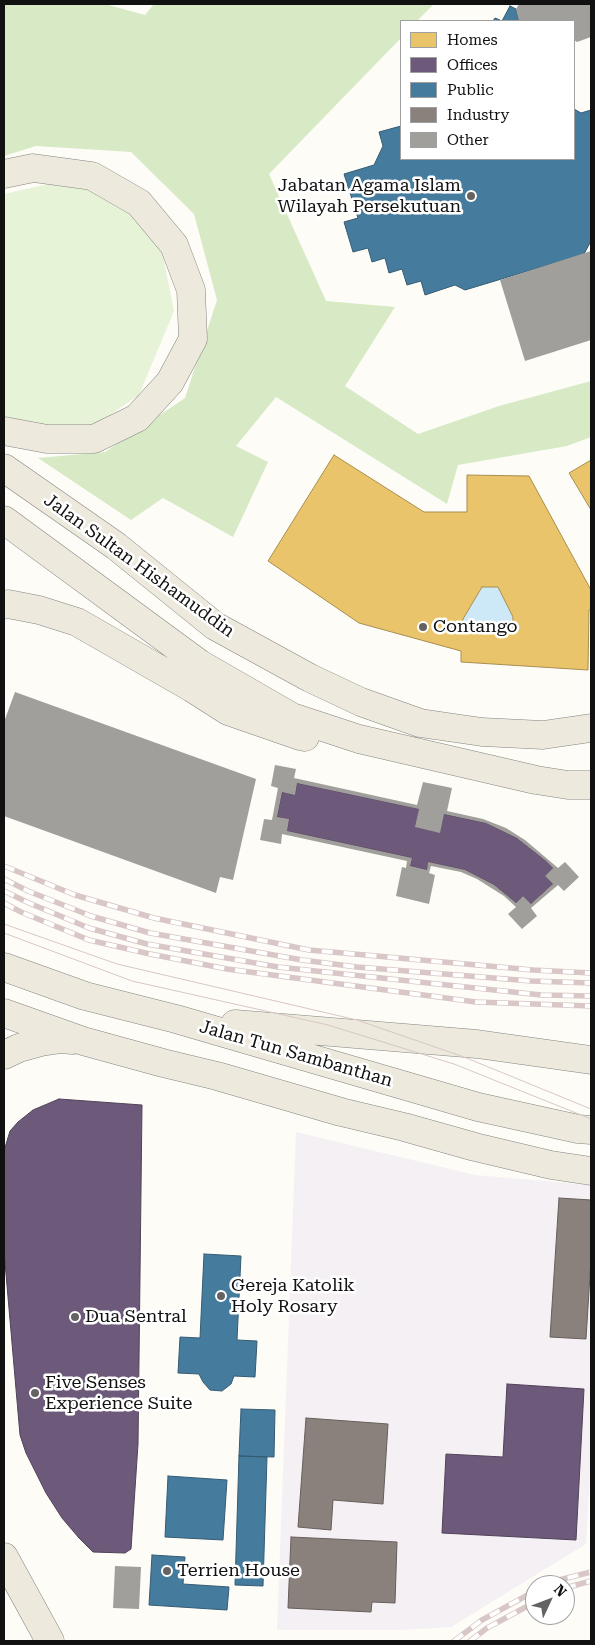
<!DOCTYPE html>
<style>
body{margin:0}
#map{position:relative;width:595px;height:1645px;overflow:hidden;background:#fdfcf7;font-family:"Roboto Serif",serif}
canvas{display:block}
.frame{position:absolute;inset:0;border:5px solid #111;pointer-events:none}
.legend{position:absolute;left:400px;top:20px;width:175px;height:140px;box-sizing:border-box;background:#fff;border:1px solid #a0a0a0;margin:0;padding:6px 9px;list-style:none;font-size:15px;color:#111}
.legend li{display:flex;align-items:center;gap:10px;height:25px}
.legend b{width:25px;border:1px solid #a0a0a0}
.north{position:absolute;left:525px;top:1575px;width:50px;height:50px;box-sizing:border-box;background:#fff;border:1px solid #a0a0a0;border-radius:50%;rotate:47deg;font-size:14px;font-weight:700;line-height:20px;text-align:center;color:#111}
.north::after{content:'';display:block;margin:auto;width:18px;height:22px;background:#646362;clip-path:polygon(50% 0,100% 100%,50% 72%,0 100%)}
</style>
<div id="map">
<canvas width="595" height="1645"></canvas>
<div class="frame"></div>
<ul class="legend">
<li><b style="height:14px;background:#e9c46a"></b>Homes</li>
<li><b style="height:14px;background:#6d597a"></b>Offices</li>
<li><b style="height:14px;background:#457b9d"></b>Public</li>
<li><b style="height:14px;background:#8a817c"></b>Industry</li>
<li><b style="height:14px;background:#a19f9c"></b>Other</li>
</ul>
<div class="north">N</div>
</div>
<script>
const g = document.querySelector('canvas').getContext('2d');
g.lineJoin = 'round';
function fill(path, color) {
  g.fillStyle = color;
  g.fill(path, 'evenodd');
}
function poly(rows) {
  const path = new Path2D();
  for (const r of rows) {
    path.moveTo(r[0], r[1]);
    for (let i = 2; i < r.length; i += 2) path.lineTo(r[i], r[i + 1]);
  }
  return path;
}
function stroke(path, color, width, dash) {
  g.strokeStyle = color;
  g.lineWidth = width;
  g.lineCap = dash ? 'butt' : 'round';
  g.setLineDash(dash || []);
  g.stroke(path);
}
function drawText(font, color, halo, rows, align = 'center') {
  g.font = font + ' "Roboto Serif",serif';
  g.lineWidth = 5;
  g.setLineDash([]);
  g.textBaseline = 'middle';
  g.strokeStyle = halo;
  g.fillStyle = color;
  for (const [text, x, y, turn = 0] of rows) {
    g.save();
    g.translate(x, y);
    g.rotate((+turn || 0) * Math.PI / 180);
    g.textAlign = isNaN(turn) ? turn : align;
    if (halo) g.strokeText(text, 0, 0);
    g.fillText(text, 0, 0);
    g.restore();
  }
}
const industrial = poly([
 [296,1132,475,1175,591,1185,591,1456,586,1544,451,1627,404,1630,277,1630]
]);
const green = poly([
 [66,180,118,199,161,246,174,311,139,395,88,430,38,431,4,418,4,194]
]);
const forest = poly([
 [4,4,105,4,145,15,154,4,434,4,417,21,401,21,401,38,269,174,326,301,395,307,345,386,418,434,499,406,591,381,591,437,567,446,458,465,447,504,276,397,236,446,268,462,233,537,163,498,131,520,38,458,105,452,185,398,217,300,194,214,131,152,36,146,4,156]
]);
const water = poly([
 [482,587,498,587,513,617,512,633,463,630,463,619]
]);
const homes = poly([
 [334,455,424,512,467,512,467,475,529,476,591,590,591,609,589,610,588,670,461,662,461,651,359,623,268,561,334,455],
 [482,587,498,587,513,617,512,633,463,630,463,619,482,587],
 [591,460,591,510,569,473,591,460]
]);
const offices = poly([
 [297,783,486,823,517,838,545,860,553,868,545,876,553,884,531,904,523,896,516,903,494,885,465,870,428,862,427,870,410,866,412,858,287,831,289,819,277,817,282,792,295,795,297,783],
 [59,1099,142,1105,138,1444,131,1549,125,1553,93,1552,79,1538,62,1518,46,1493,26,1453,20,1435,4,1251,4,1151,10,1131,18,1122,33,1110,59,1099],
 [507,1384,584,1389,576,1540,442,1533,446,1454,503,1457,507,1384]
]);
const public = poly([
 [510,6,516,9,519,21,493,21,495,18,502,21,510,6],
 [574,109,581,113,591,110,591,241,584,254,465,290,455,285,425,295,421,281,407,285,402,269,389,273,385,258,372,262,368,248,353,252,344,222,358,218,344,174,374,165,383,146,379,132,401,126,401,159,574,159,574,109],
 [204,1254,241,1256,237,1340,257,1341,255,1377,234,1376,231,1384,222,1391,210,1390,203,1382,199,1374,178,1373,180,1337,200,1338,204,1254],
 [241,1409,275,1410,274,1457,239,1456,241,1409],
 [239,1456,267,1457,263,1586,235,1585,239,1456],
 [168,1476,227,1480,223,1540,165,1537,168,1476],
 [152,1555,185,1557,183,1584,229,1587,227,1610,149,1605,152,1555]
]);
const industry = poly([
 [559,1198,591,1200,591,1259,586,1339,550,1337,559,1198],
 [306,1418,388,1424,383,1504,333,1500,331,1530,298,1527,306,1418],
 [291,1537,397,1542,395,1603,372,1602,371,1612,288,1608,291,1537]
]);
const building = poly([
 [519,4,591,4,591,37,577,42,574,40,574,21,519,21,516,9],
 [591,251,591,340,525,361,500,280],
 [15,692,256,779,233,880,220,877,216,893,4,816,4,722],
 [275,765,296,769,294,778,417,805,423,782,452,788,447,811,483,819,506,828,525,840,558,868,565,862,579,877,564,891,558,885,531,908,537,916,522,929,508,914,516,907,504,896,477,879,461,872,431,866,429,873,435,875,429,904,396,896,402,867,406,868,407,861,282,834,281,844,260,840,264,819,272,820,278,788,271,786],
 [297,783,419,809,415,827,440,833,444,814,486,823,517,838,545,860,553,868,545,876,553,884,531,904,523,896,516,903,494,885,465,870,428,862,427,870,410,866,412,858,287,831,289,819,277,817,282,792,295,795],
 [115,1566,141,1567,139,1609,113,1608]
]);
const major = poly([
 [4,174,33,168,92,176,139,203,174,245,191,290,193,339,170,382,137,418,94,439,47,439,4,431],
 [4,468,116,546,215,626,310,678,361,702,420,723,482,732,543,735,591,728],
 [4,520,200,664,292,717,359,739,536,780,568,785,591,785],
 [4,605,8,604,39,610,77,622,192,688,228,711,300,736,305,737],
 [4,967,85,996,176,1019,478,1107,578,1129,591,1130],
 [4,1013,83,1041,163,1063,217,1076,341,1112,404,1127,475,1147,551,1165,591,1171],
 [235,1024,477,1044,591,1060],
 [4,1055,19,1048,41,1042,61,1039,72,1040],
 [4,1557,50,1641]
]);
const tram = poly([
 [4,924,117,964,357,1020,464,1057,591,1109],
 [4,933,132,981,328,1025,454,1064,591,1119]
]);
const rail = poly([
 [4,866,75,895,154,918,309,950,533,970,591,973],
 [4,879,28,891,91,916,150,933,302,960,357,967,531,981,591,983],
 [4,891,29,903,89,928,147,944,278,967,541,995,591,996],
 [4,903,21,912,89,940,150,954,227,969,476,1002,591,1006],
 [547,1585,555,1581,591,1572],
 [565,1588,591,1581],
 [454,1641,482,1620,535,1591],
 [470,1641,487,1628,535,1602]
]);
const markers = [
 [471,196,5,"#646362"],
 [423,627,5,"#646362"],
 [221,1296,5,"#646362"],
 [75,1317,5,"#646362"],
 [35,1393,5,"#646362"],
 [167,1571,5,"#646362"]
];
const poiNames = [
 ["Jabatan Agama Islam",461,186,"right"],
 ["Wilayah Persekutuan",461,207,"right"],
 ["Contango",433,627],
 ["Gereja Katolik",231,1286],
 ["Holy Rosary",231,1307],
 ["Dua Sentral",85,1317],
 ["Five Senses",45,1383],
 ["Experience Suite",45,1404],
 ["Terrien House",177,1571]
];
const streetNames = [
 ["Jalan Sultan Hishamuddin",139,566,36],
 ["Jalan Tun Sambanthan",296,1054,16]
];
fill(industrial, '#f5f0f3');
fill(green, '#e7f3d7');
fill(forest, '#d8eac5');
fill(water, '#cde8f7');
fill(homes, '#e9c46a');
stroke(homes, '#a88e4f', 1);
fill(offices, '#6d597a');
stroke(offices, '#51435a', 1);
fill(public, '#457b9d');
stroke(public, '#355b73', 1);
fill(industry, '#8a817c');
stroke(industry, '#665f5c', 1);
fill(building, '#a19f9c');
stroke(major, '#858482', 29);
stroke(major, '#ede9dc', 28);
stroke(tram, '#d9c6c7', 1);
stroke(rail, '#d9c6c7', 5.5);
stroke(rail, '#fff', 4, [11]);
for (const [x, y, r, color] of markers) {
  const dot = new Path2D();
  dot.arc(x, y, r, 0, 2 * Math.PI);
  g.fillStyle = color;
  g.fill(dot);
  stroke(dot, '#fff', 2);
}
drawText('18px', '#111', '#fff', poiNames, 'left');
drawText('18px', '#111', '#fff', streetNames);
</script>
